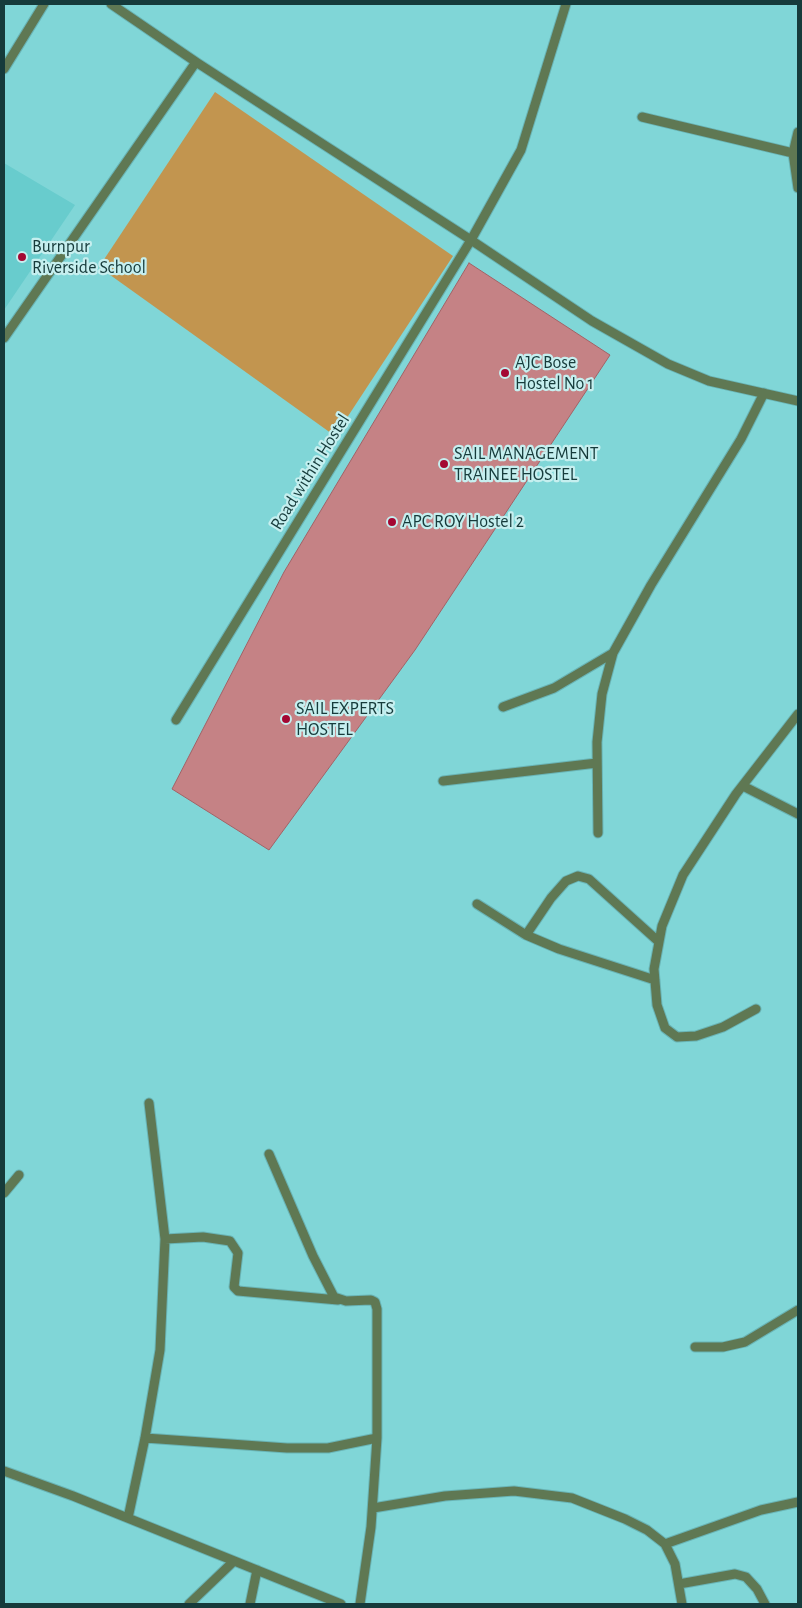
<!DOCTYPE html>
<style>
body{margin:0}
#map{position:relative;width:802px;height:1608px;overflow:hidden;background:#80d6d7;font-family:"Alegreya Sans",sans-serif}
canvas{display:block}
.frame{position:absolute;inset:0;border:5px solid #163b3b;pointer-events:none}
</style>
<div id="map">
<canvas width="802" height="1608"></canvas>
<div class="frame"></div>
</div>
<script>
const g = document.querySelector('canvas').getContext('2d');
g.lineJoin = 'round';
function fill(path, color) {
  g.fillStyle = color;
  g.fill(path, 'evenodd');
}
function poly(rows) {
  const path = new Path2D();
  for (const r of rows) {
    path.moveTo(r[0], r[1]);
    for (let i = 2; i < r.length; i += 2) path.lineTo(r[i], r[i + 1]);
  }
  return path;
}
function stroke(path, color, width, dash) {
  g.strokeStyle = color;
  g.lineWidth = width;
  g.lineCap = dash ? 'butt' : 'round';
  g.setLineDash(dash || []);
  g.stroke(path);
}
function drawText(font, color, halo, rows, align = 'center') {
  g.font = font + ' "Alegreya Sans",sans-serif';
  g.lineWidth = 4.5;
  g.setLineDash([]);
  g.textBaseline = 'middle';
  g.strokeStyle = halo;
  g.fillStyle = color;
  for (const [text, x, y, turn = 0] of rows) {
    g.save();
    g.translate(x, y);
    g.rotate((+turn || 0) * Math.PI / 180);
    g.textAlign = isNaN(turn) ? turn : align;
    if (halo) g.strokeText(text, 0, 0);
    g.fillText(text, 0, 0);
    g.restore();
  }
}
const built = poly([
 [4,163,75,205,4,310]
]);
const green = poly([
 [215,92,453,256,335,436,99,267]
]);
const building = poly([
 [469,263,610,355,415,650,269,850,172,789,284,572,469,263]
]);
const minor = poly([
 [111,4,196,62,471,240,592,321,668,364,709,381,798,401],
 [4,69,44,4],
 [642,117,793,153],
 [798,132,793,153,798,188],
 [4,338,196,62],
 [503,707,554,688,613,653],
 [176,720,471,240,521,150,566,4],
 [443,781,597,763],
 [743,786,798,814],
 [598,833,597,742,602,694,613,653,651,585,741,439,764,393],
 [477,904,526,935,559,949,655,980],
 [526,935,551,898,566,881,578,876,589,879,659,942],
 [756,1009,723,1027,696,1036,677,1037,665,1028,657,1005,654,969,662,926,683,875,736,794,798,714],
 [269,1154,313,1256,334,1297,346,1301,371,1300,375,1302,377,1309,377,1438,371,1527,360,1604],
 [4,1193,19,1175],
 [165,1239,203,1237,230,1241,238,1253,234,1287,238,1291,338,1300],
 [695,1347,723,1347,745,1342,798,1310],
 [145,1438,287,1448,328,1448,377,1438],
 [4,1471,73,1496,341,1604],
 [373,1508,445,1496,514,1491,572,1498,625,1519,647,1530,665,1544,675,1564,682,1604],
 [128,1518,145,1438,160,1350,165,1239,149,1103],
 [665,1544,761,1510,798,1502],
 [679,1584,735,1574,746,1577,757,1589,765,1604],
 [189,1604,234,1561],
 [250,1604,257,1570]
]);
const markers = [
 [22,257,5,"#a40833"],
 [505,373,5,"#a40833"],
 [444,464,5,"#a40833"],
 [392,522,5,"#a40833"],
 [286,719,5,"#a40833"]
];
const poiNames = [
 ["Burnpur",32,247],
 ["Riverside School",32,268],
 ["AJC Bose",515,363],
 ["Hostel No 1",515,384],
 ["SAIL MANAGEMENT",454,454],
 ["TRAINEE HOSTEL",454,475],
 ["APC ROY Hostel 2",402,522],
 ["SAIL EXPERTS",296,709],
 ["HOSTEL",296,730]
];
const streetNames = [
 ["Road within Hostel",310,472,-58]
];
fill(built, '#68cccd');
fill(green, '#c2954f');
fill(building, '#c58285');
stroke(building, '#a26165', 1);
stroke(minor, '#69b4b5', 11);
stroke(minor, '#5f7853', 9);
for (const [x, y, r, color] of markers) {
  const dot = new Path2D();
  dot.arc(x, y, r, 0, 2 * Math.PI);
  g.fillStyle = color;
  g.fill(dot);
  stroke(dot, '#c6efef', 2);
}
drawText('18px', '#163b3b', '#c6efef', poiNames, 'left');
drawText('18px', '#163b3b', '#c6efef', streetNames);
</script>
